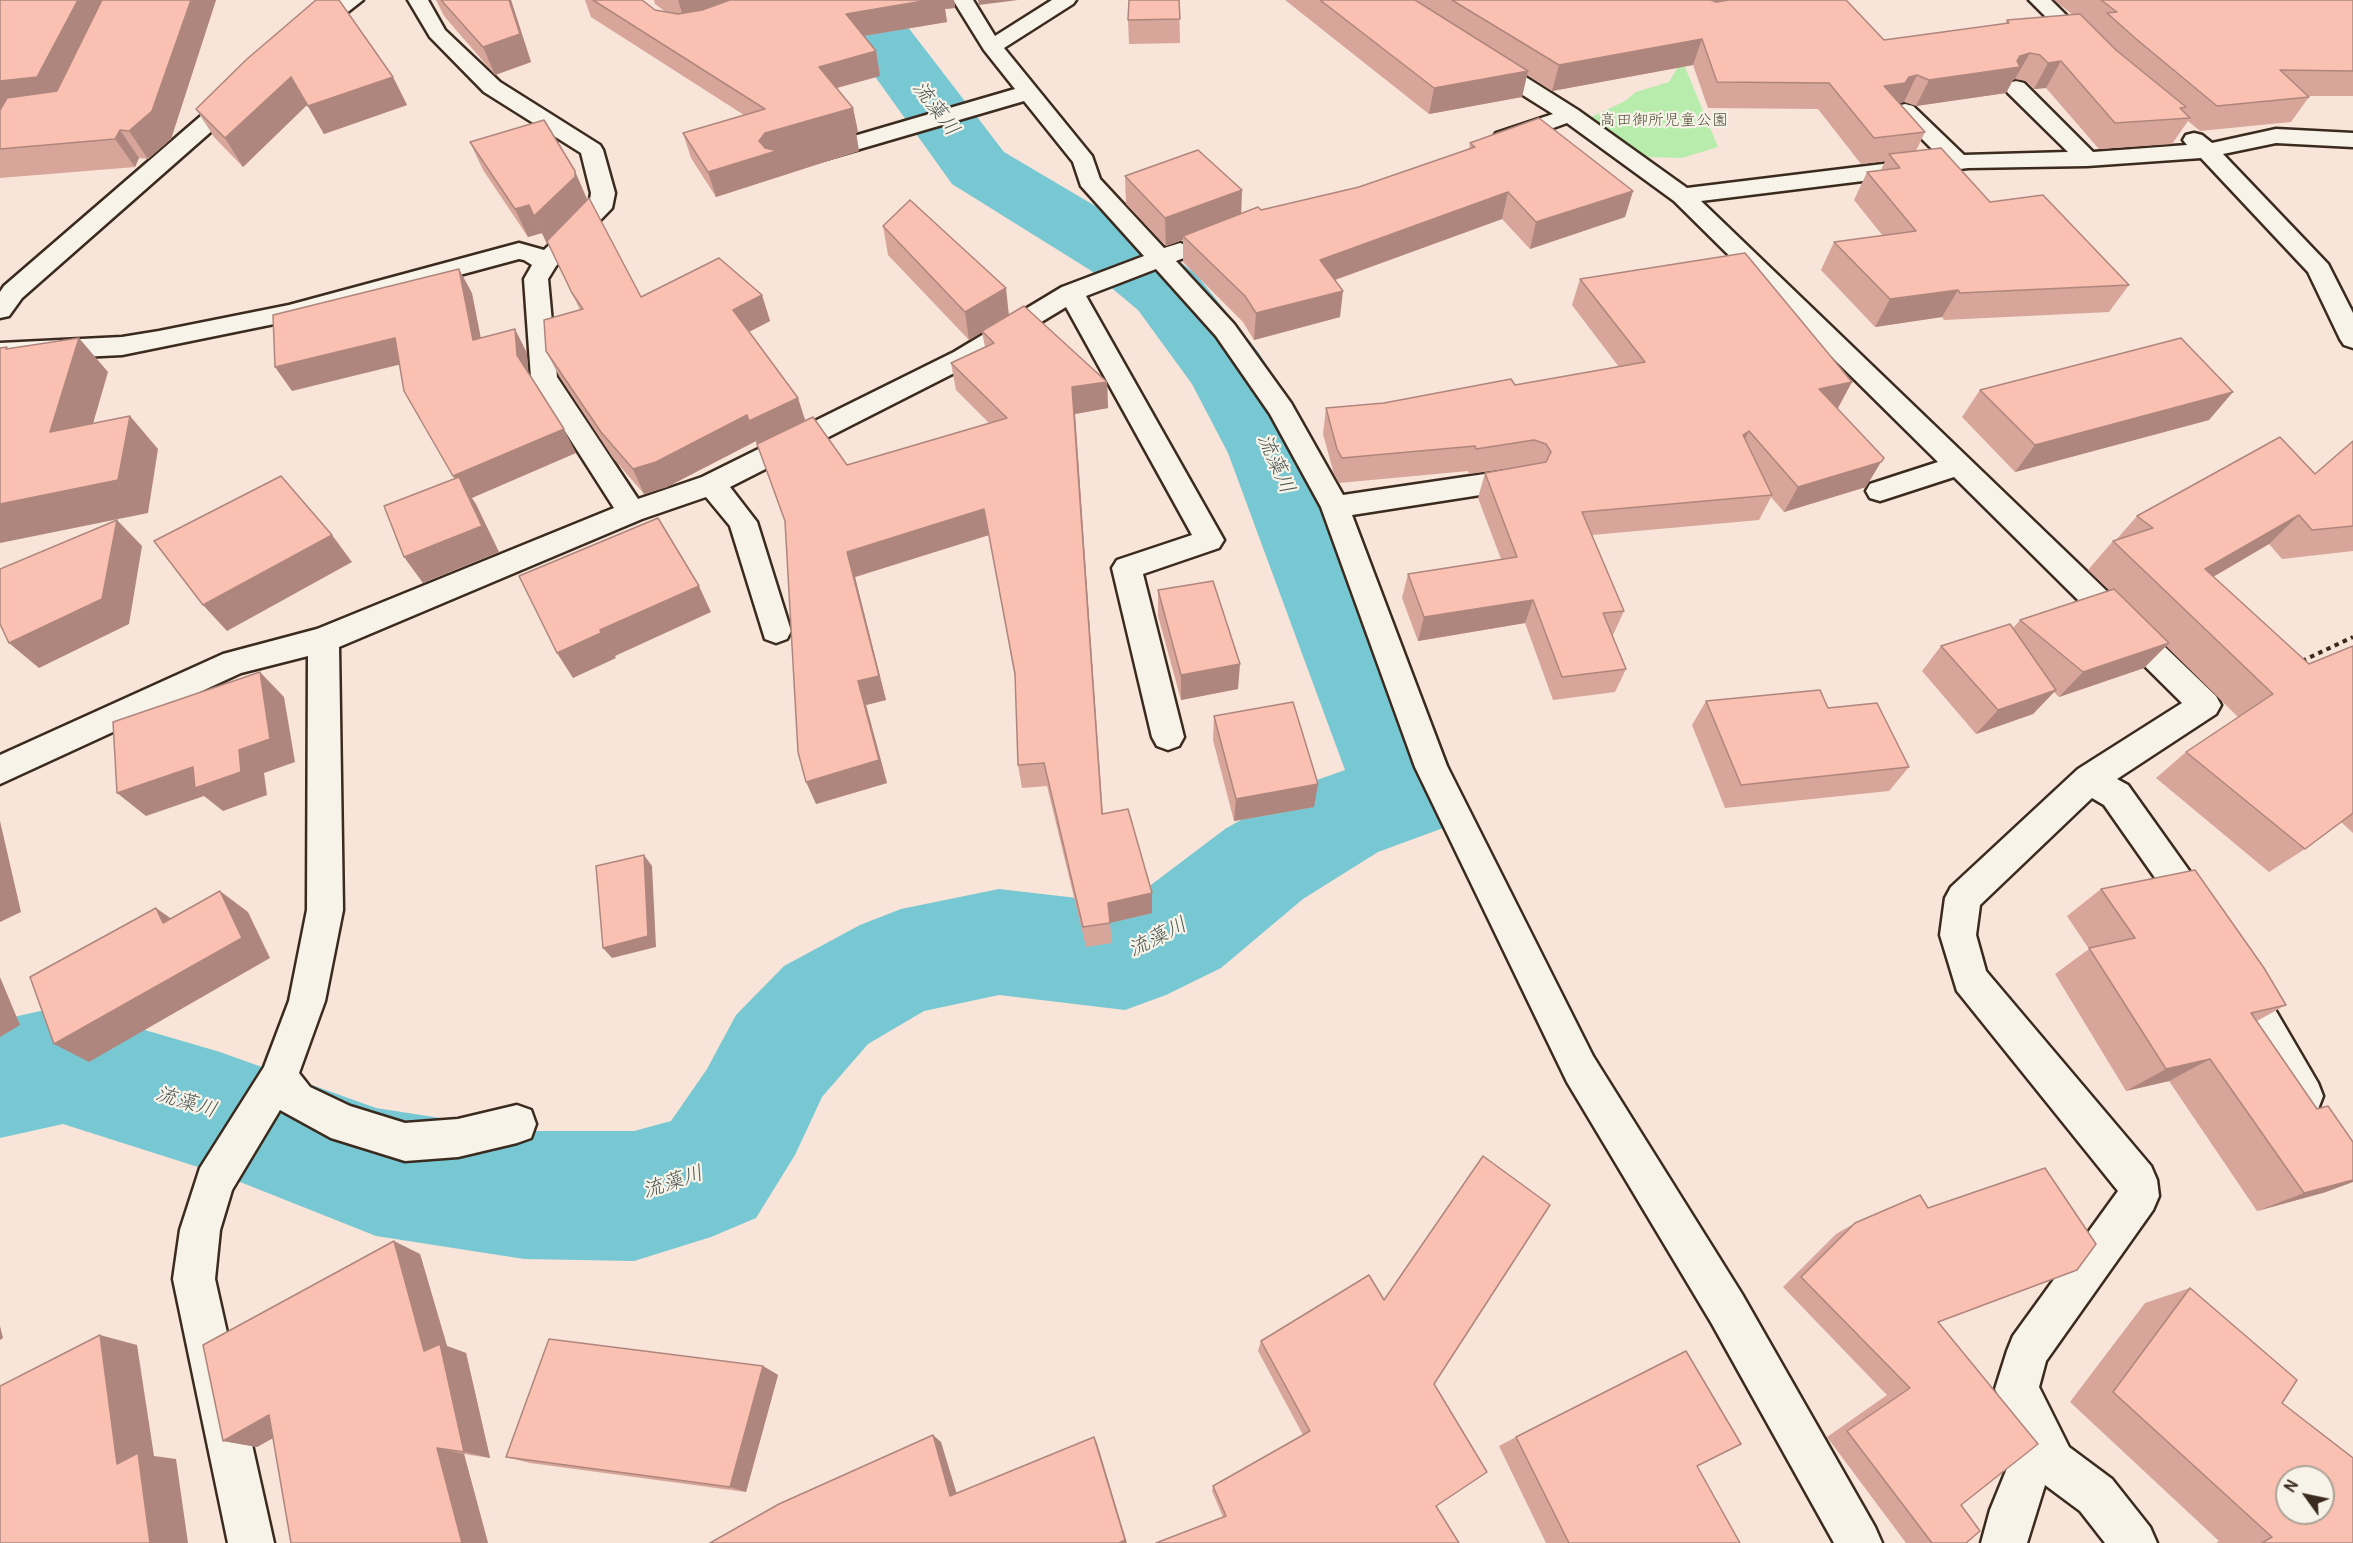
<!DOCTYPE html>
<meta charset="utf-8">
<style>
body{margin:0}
#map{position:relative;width:2353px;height:1543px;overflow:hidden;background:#f8e4d8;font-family:Pangolin,sans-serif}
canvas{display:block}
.north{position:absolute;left:2275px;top:1465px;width:60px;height:60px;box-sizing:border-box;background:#f7f3e8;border:2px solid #aca397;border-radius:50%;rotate:303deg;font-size:16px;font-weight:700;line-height:24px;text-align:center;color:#3b2a1e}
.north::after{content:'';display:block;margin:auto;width:21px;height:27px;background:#3b2a1e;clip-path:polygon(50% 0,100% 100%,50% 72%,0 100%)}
</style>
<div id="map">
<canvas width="2353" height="1543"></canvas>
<div class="north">N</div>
</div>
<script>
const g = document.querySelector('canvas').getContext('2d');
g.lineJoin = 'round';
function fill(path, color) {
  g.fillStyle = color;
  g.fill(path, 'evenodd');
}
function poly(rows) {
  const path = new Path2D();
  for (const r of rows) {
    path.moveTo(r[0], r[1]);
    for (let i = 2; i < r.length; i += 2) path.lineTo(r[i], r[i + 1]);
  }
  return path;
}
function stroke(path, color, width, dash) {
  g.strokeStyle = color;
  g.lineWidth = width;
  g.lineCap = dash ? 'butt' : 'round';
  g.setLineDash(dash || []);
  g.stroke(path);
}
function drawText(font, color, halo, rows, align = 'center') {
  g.font = font + ' Pangolin,"Klee One",sans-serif';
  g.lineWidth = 4.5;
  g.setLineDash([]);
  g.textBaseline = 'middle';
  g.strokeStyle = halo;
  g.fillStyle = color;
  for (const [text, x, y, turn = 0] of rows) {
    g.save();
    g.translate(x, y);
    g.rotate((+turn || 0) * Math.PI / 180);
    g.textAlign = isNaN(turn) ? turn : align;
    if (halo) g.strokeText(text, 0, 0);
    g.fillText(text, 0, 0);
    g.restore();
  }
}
const green = poly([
 [1682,60,1718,147,1682,158,1643,157,1585,120,1625,101,1636,92,1669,82]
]);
const river = poly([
 [815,0,884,0,904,22,1004,152,1146,236,1196,274,1259,353,1318,453,1462,795,1446,827,1378,852,1303,899,1221,968,1166,995,1125,1010,999,995,924,1011,868,1044,822,1097,795,1155,756,1218,711,1237,634,1261,524,1259,376,1236,220,1174,63,1124,0,1138,0,1020,63,1006,220,1052,376,1108,524,1131,634,1131,671,1121,707,1069,736,1015,784,966,860,925,901,909,999,889,1120,903,1139,894,1225,829,1300,786,1345,770,1228,453,1192,384,1138,310,1090,270,952,184,856,50,815,0]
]);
const path = poly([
 [2302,661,2353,637]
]);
const minor = poly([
 [338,0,363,0,316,37,309,39,302,37,299,33,302,29,327,7,338,0],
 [408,0,428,0,445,30,500,82,600,145,603,150,615,193,612,208,556,266,548,279,557,377,638,499,702,477,954,352,1062,287,1144,256,1081,186,1073,162,1024,101,822,160,814,162,806,160,803,155,806,150,1015,89,984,50,953,0,973,0,995,36,1052,0,1076,0,1073,4,1004,48,1092,156,1100,179,1164,248,1180,243,1189,246,1192,251,1189,256,1176,261,1234,324,1291,403,1343,495,1525,468,1535,471,1539,478,1535,485,1525,488,1352,515,1447,766,1593,1056,1742,1294,1875,1527,1882,1543,1834,1543,1712,1324,1567,1082,1415,767,1321,507,1270,414,1216,336,1156,269,1086,296,1224,540,1219,548,1143,574,1184,737,1179,746,1168,750,1157,746,1152,737,1112,568,1117,560,1192,535,1066,307,972,364,730,487,757,522,791,631,787,639,776,643,765,639,730,526,706,497,642,519,339,647,343,910,325,1001,299,1073,310,1087,350,1106,405,1123,458,1119,517,1105,531,1110,536,1124,531,1138,517,1143,458,1157,405,1161,331,1138,280,1110,232,1190,220,1230,215,1279,274,1543,228,1543,173,1279,180,1230,200,1168,264,1067,289,1001,307,910,308,656,241,673,0,784,0,755,223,654,317,629,614,508,531,378,524,279,532,265,524,260,519,259,289,321,122,355,0,361,0,343,122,337,159,331,289,305,519,243,544,250,589,206,591,193,581,153,484,92,430,37,408,0],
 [2029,0,2051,0,2098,47,2094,51,2087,53,2080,51,2029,0],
 [1486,56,1494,57,1578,110,1687,188,1940,157,1894,111,1897,106,1905,104,1913,106,1964,155,2068,152,2008,93,2005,88,2008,83,2016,81,2024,83,2093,152,2187,145,2183,140,2186,135,2194,133,2202,135,2212,143,2276,129,2353,133,2353,147,2276,143,2223,154,2328,264,2353,313,2353,348,2344,345,2340,339,2308,272,2201,158,2087,166,1968,168,1701,201,2216,696,2221,705,2216,714,2117,779,2128,785,2210,900,2216,911,2210,922,2198,927,2186,922,2104,805,2092,798,1980,905,1976,935,1986,971,2151,1166,2157,1180,2159,1196,2153,1210,2046,1361,2039,1387,2069,1447,2112,1479,2150,1527,2157,1543,2105,1543,2080,1511,2045,1485,2027,1543,1981,1543,1990,1510,2019,1439,1995,1389,2007,1351,2013,1336,2118,1191,1957,991,1940,935,1945,898,1951,887,2078,769,2182,703,1954,477,1880,501,1870,498,1866,491,1870,484,1938,462,1674,201,1567,123,1512,143,1504,145,1496,143,1493,138,1496,133,1553,114,1478,67,1475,62,1478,57,1486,56],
 [239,88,247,90,250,95,247,100,22,298,9,316,0,318,0,292,4,286,231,90,239,88],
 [2239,965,2252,970,2318,1083,2323,1096,2318,1109,2304,1115,2290,1109,2226,994,2221,982,2226,970,2239,965]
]);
const wall = poly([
 [0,0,216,0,171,139,148,159,139,158,135,167,0,178],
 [436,0,511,0,531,62,495,75,444,16],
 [585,0,642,0,655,10,666,12,655,4,654,0,954,0,955,8,945,9,947,22,863,36,876,51,880,76,837,88,853,108,858,132,856,133,859,151,716,197,691,158,683,133,744,115,591,17],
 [1179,0,1180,43,1129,44,1128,20],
 [1285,0,1846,0,1884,40,2005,24,2007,20,2073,15,2054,0,2353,0,2353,96,2308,96,2309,97,2291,122,2200,131,2188,121,2172,144,2099,149,2046,88,2034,89,2026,81,2015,79,2013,80,2006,93,1916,106,1904,102,1899,103,1925,132,1916,151,1990,202,2129,285,2109,312,1944,320,1942,317,1875,327,1821,270,1834,242,1883,236,1854,200,1867,172,1881,170,1885,161,1861,164,1818,109,1708,108,1693,65,1552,91,1527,75,1522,97,1429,114],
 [393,77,407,105,324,134,307,105,243,167,214,137,196,109],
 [470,142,587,200,641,297,762,295,770,321,749,332,798,398,805,421,847,465,989,423,956,390,951,363,985,347,982,332,969,340,888,255,883,226,1107,382,1108,408,1075,414,1103,814,1152,913,1110,923,1112,943,1086,947,1047,786,1022,788,1018,765,1015,677,989,535,855,577,886,700,866,705,887,783,816,804,785,521,756,441,667,487,644,494,613,458,559,376,546,351,580,310,548,243,542,233,528,237,483,170],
 [1470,143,1633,191,1625,217,1530,249,1502,219,1335,280,1340,317,1254,340,1243,322,1183,262,1183,240,1166,246,1126,204,1125,176,1241,214,1261,210,1359,187,1469,149],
 [1580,279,1838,408,1837,408,1866,487,1784,512,1771,497,1759,520,1592,535,1624,611,1613,635,1612,635,1626,669,1615,692,1553,700,1525,623,1418,641,1402,598,1408,574,1501,559,1478,498,1485,473,1513,468,1469,474,1468,471,1339,483,1334,474,1323,434,1326,408,1384,403,1515,385,1619,367,1572,305],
 [1980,390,2209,420,2015,472,1962,417],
 [2353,441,2353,551,2282,559,2269,544,2213,577,2309,664,2353,646,2353,833,2341,822,2305,849,2269,872,2156,778,2186,752,2238,717,2166,646,2144,668,2059,697,2054,692,2033,714,1976,734,1922,671,1941,646,2013,628,2020,620,2110,591,2088,570,2113,541,2116,540,2137,516,2315,474],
 [1158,590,1238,689,1181,700,1158,616],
 [1706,701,1828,708,1909,767,1889,791,1725,808,1692,725],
 [1214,716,1314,807,1234,821,1213,740],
 [2101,889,2286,1005,2257,1021,2326,1192,2257,1211,2169,1081,2126,1091,2055,974,2089,949,2067,916],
 [1855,1223,1938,1322,1966,1543,1906,1543,1827,1437,1887,1395,1783,1287,1836,1234],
 [420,1254,447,1346,466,1353,490,1458,464,1454,488,1543,291,1543,273,1438,257,1447,223,1441],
 [2190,1288,2282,1403,2353,1543,2216,1543,2219,1541,2070,1402,2145,1303],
 [1261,1341,1434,1384,1436,1506,1223,1517,1212,1491,1213,1486,1303,1435,1258,1351],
 [763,1366,778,1375,746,1492,530,1463,506,1457],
 [1516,1437,1697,1466,1740,1543,1546,1543,1499,1446]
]);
const shadedWall = poly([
 [78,0,109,0,58,104,0,111,0,81],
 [191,0,216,0,171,139,148,159,129,131],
 [509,0,511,0,531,62,495,75,483,47],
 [678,0,752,0,685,22],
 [929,0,954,0,955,8,945,9,947,22,851,38,846,14],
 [978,0,1018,0,979,5],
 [1714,0,1775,0,1710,11],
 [1702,39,1693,65,1552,91,1559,65],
 [876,51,880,76,825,91,819,67],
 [2030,53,2015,79,2013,80,2006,93,1916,106,1929,80],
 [2061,61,2046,88,2034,89,2048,63],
 [1528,71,1522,97,1429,114,1434,88],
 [1917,75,1904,102,1896,104,1884,86],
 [291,77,307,105,243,167,225,138],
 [393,77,407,105,324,134,308,106],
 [853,108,858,132,856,133,859,151,716,197,708,172,759,141,765,133],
 [120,130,139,158,135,167,115,139],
 [575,171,587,199,587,205,547,244,534,216],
 [1242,190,1241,219,1183,236,1183,240,1166,246,1165,218],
 [1633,191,1625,217,1530,249,1536,222],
 [1508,192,1502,219,1318,286,1320,260],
 [529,205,542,233,528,237,515,209],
 [459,269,472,293,486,364,473,340],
 [1006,288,1009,316,969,340,965,312],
 [1958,290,1942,317,1875,327,1890,299],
 [1343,291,1340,317,1254,340,1256,313],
 [762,295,770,321,741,336,733,310],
 [515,329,527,353,529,379,517,355],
 [79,338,108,372,81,465,50,432],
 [395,338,410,362,292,391,275,367],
 [1107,382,1108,408,1075,414,1104,836,1072,387],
 [1852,382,1838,408,1805,415,1819,389],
 [2233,392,2209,420,2015,472,2035,445],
 [798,398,806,423,758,447,756,441,667,487,644,494,633,469,747,415],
 [130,416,158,449,148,513,0,543,0,504],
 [564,429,576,453,472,498,476,504,499,552,423,583,404,557,468,499,453,476],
 [1749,431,1736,456,1743,435],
 [1881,462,1866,487,1784,512,1798,487],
 [984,509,989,535,855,577,886,700,866,705,887,783,816,804,806,782,847,552],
 [2299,515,2269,544,2177,598,2205,569],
 [117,520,142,546,129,624,39,668,9,643],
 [332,535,352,562,227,631,203,605],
 [699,586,711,612,615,656,616,658,573,678,557,653,600,630],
 [1533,600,1525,623,1418,641,1424,617],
 [2169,643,2144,668,2059,697,2083,672],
 [1240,664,1238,689,1181,700,1181,675],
 [260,672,284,697,295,762,264,773,267,795,223,811,204,796,146,816,117,793,239,750],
 [2056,690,2033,714,1976,734,1998,710],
 [1318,784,1314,807,1234,821,1236,799],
 [0,821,21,912,0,922],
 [644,855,652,866,656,947,612,958,603,948],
 [220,891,248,912,270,958,89,1062,54,1044],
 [1152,893,1152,913,1110,923,1112,943,1108,903],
 [156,908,186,929,163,923],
 [0,977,20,1025,0,1037],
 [2210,1059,2169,1081,2126,1091,2166,1069],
 [2353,1180,2353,1182,2326,1192,2257,1211,2304,1193],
 [394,1241,420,1254,447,1346,466,1353,490,1458,464,1452,424,1351],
 [0,1326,3,1338,0,1340],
 [100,1335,137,1345,154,1456,176,1459,188,1543,150,1543,117,1464],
 [763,1366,778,1375,746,1492,730,1487],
 [269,1415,302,1422,257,1447,223,1441],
 [933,1435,941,1442,959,1501,950,1496],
 [1094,1437,1097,1443,1127,1543,1119,1543],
 [437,1448,464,1454,488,1543,462,1543]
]);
const building = poly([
 [0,0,78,0,37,77,0,81,0,0],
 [102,0,191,0,152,111,129,131,120,130,115,139,0,149,0,110,7,98,57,91,102,0],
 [316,0,339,0,393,77,308,106,291,77,225,138,196,109,247,59,316,0],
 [441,0,509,0,520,34,483,47,441,0],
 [593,0,642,0,655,10,678,14,702,10,730,0,929,0,846,14,876,51,819,67,853,108,765,133,759,141,765,148,774,150,854,127,708,172,683,133,765,109,593,0],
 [1129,0,1179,0,1180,19,1128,20,1129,0],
 [1320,0,1415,0,1528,71,1434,88,1320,0],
 [1452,0,1711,0,1716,2,1729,0,1846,0,1884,40,2009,23,2007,20,2080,14,2116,50,2186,107,2180,108,2190,118,2115,123,2061,61,2048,63,2040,55,2030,53,2020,56,2017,61,2020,67,1929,80,1917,75,1909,77,1905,83,1884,86,1925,132,1874,138,1829,83,1717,82,1702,39,1559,65,1452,0],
 [2101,0,2353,0,2353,71,2280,70,2309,97,2217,106,2135,38,2107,13,2117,12,2101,0],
 [1539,118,1633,191,1536,222,1508,192,1320,260,1343,291,1256,313,1245,296,1183,236,1258,207,1261,210,1359,187,1475,147,1470,143,1539,118],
 [544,120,575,171,575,177,534,216,529,205,515,209,470,142,544,120],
 [1941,148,1990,202,2043,195,2129,285,1960,293,1958,290,1890,299,1834,242,1916,231,1867,172,1900,168,1889,154,1941,148],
 [1198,150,1242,190,1165,218,1125,176,1198,150],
 [589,198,641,297,719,258,762,295,733,310,798,398,749,421,747,415,656,462,633,469,601,432,546,351,544,320,583,309,572,293,547,241,589,198],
 [910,200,1006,288,965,312,883,226,910,200],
 [1745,253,1852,382,1819,389,1884,458,1881,462,1798,487,1749,431,1743,435,1772,495,1582,512,1624,611,1603,613,1626,669,1562,677,1533,600,1424,617,1408,574,1517,557,1485,473,1546,462,1551,452,1546,444,1534,440,1476,449,1475,446,1342,458,1337,449,1326,408,1384,403,1511,379,1515,385,1645,362,1580,279,1745,253],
 [459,269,473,340,515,329,517,355,564,429,453,476,404,391,395,338,275,367,273,315,459,269],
 [1024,306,1107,382,1072,387,1102,814,1128,809,1152,893,1108,903,1110,923,1083,927,1044,763,1018,765,1015,674,984,509,847,552,879,676,858,681,879,760,806,782,798,752,785,521,757,444,813,417,847,465,1007,418,951,363,994,343,982,331,1024,306],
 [79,338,50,432,130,416,118,480,0,504,0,348,7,347,6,349,79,338],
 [2181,338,2233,392,2035,445,1980,390,2181,338],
 [2280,437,2315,474,2353,441,2353,526,2312,530,2299,515,2205,569,2309,664,2353,646,2353,813,2305,849,2186,752,2273,694,2113,541,2153,528,2137,516,2280,437],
 [281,476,332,535,203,605,154,541,281,476],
 [459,477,482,526,404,557,384,506,459,477],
 [658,518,699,586,600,630,601,633,557,653,519,576,658,518],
 [117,520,102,599,9,643,0,624,0,569,117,520],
 [1213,581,1240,664,1181,675,1158,590,1213,581],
 [2114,589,2169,643,2083,672,2020,620,2114,589],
 [2010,624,2056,690,1998,710,1941,646,2010,624],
 [260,672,270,739,239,750,241,772,195,788,193,767,117,793,113,722,260,672],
 [1820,690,1828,708,1877,703,1909,767,1741,785,1706,701,1820,690],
 [1293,702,1318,784,1236,799,1214,716,1293,702],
 [644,855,648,936,603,948,596,866,644,855],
 [2195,870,2264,968,2286,1005,2251,1013,2317,1109,2328,1106,2353,1142,2353,1180,2304,1193,2210,1059,2166,1069,2089,948,2135,938,2101,889,2195,870],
 [220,891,242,938,54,1044,30,977,156,908,163,923,220,891],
 [1483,1156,1550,1205,1434,1384,1487,1472,1436,1506,1459,1543,1156,1543,1226,1516,1213,1486,1310,1431,1261,1341,1369,1275,1384,1300,1483,1156],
 [2045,1168,2096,1244,2077,1270,1938,1322,2038,1444,1961,1505,1980,1531,1966,1543,1932,1543,1847,1431,1910,1388,1801,1277,1855,1223,1920,1195,1928,1208,2045,1168],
 [394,1241,424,1351,440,1344,464,1452,437,1448,462,1543,291,1543,269,1415,223,1441,203,1345,394,1241],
 [2190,1288,2297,1380,2282,1403,2353,1458,2353,1543,2262,1543,2272,1537,2113,1392,2190,1288],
 [2287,1477,2323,1477,2323,1513,2287,1513,2287,1477],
 [100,1335,117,1464,138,1453,150,1543,0,1543,0,1386,100,1335],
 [549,1339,763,1366,730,1487,506,1457,549,1339],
 [1686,1351,1741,1444,1697,1466,1740,1543,1569,1543,1516,1437,1686,1351],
 [933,1435,950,1496,1094,1437,1125,1540,1119,1543,710,1543,779,1504,933,1435]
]);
const farParknames = [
 ["高田御所児童公園",1664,121]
];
const waterNames = [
 ["流藻川",935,109,53],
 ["流藻川",1275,464,66],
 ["流藻川",1158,938,-27],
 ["流藻川",186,1103,17],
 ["流藻川",673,1183,-18]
];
fill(green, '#b7ecad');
fill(river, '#78c8d3');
stroke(minor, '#3b2a1e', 5);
stroke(path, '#3b2a1e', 4, [4.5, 4.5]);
fill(minor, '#f7f3e8');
fill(wall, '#d7a599');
fill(shadedWall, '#af867d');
fill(building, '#fac0b2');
stroke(building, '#af867d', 1.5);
drawText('16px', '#54513b', '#f7f3e8', farParknames);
drawText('italic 21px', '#4d5954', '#f7f3e8', waterNames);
</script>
